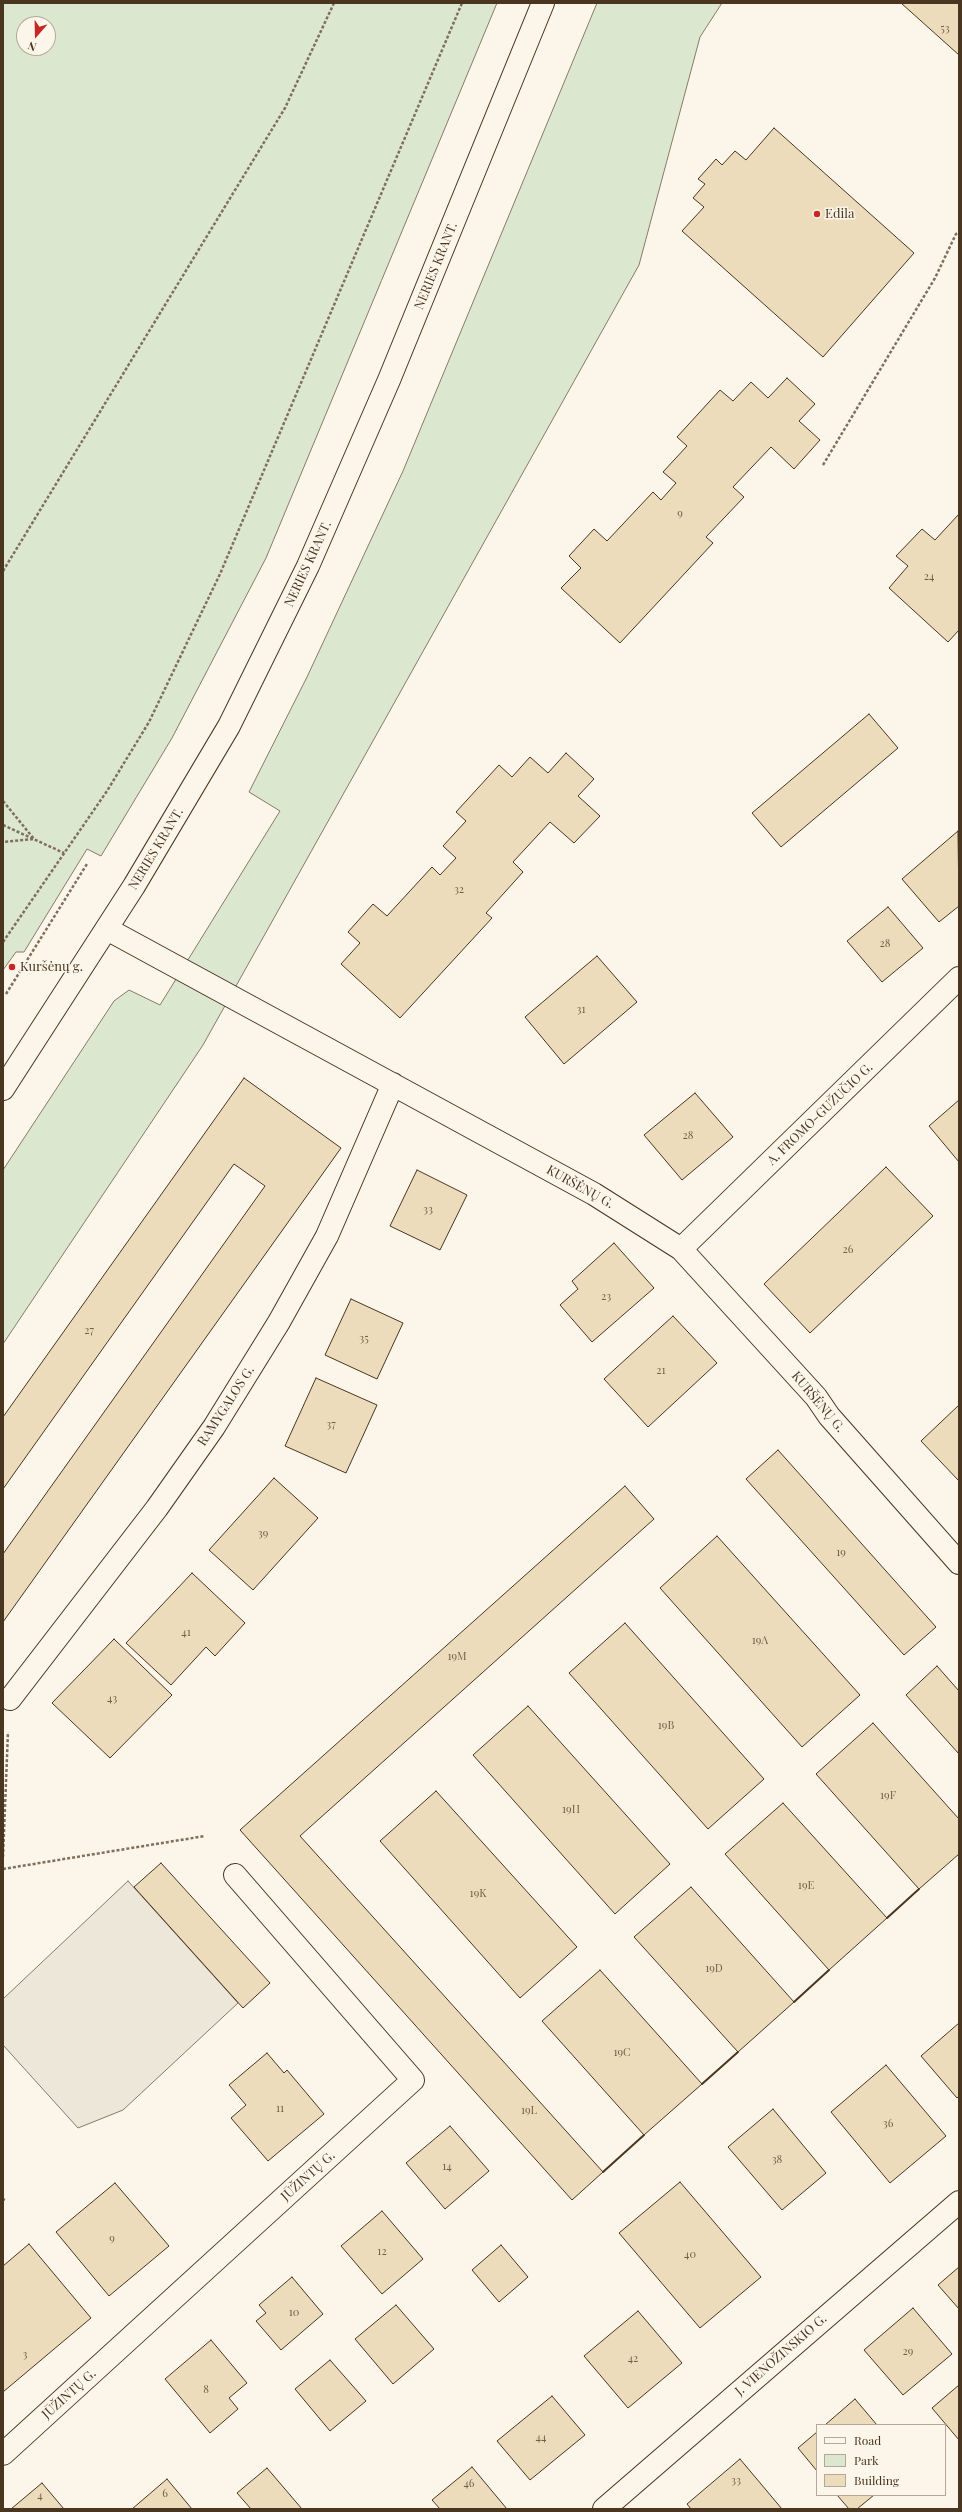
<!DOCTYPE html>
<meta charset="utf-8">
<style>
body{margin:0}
#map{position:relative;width:962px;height:2512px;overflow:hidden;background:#fbf6e9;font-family:"Playfair Display",serif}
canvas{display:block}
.frame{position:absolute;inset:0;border:4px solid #4a3520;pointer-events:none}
.legend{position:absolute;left:816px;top:2424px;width:130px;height:72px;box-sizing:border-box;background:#fbf6e9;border:1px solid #b4a999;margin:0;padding:5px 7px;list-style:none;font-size:12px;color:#4a3520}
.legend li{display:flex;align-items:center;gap:8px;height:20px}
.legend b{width:20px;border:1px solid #b4a999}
.north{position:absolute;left:16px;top:16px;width:40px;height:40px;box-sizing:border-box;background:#fbf6e9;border:1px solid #b4a999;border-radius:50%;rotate:200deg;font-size:11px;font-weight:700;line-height:16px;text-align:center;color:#4a3520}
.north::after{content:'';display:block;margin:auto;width:14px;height:18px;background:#c62828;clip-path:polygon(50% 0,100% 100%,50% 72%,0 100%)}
</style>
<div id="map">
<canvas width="962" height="2512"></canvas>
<div class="frame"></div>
<ul class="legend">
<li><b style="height:5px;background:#fbf6e9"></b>Road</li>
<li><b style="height:11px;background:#dce7d0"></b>Park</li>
<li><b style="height:11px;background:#ecdcbc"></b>Building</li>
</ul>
<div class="north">N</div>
</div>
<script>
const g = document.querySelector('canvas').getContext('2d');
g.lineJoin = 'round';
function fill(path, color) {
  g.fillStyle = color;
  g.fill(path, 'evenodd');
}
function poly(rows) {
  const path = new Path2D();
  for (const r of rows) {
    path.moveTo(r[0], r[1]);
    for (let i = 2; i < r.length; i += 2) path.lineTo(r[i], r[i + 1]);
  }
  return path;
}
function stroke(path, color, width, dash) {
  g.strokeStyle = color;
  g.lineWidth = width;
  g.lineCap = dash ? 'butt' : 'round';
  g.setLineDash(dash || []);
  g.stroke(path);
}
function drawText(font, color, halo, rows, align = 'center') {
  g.font = font + ' "Playfair Display",serif';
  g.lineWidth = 3;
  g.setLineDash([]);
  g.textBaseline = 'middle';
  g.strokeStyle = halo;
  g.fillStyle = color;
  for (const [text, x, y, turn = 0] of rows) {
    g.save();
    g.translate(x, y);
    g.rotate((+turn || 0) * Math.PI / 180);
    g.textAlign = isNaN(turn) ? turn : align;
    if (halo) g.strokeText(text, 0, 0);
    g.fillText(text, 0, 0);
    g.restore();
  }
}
const green = poly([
 [3,3,497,3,266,558,172,738,101,856,87,849,24,952,16,952,3,970,3,3],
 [24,24,48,24,48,48,24,48,24,24],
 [597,3,722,3,700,37,639,265,203,1045,3,1344,3,1170,114,1001,129,990,160,1005,280,811,249,792,307,677,403,471,597,3]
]);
const parking = poly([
 [128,1881,238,2003,123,2110,78,2128,3,2045,3,1999,128,1881]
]);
const building = poly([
 [901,3,959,3,959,55,901,3],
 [774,128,914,253,823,357,682,231,704,207,693,198,705,184,698,179,716,159,722,165,735,151,746,160,774,128],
 [787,378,815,404,799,421,820,440,794,469,771,447,733,487,744,497,706,537,713,543,620,643,561,588,581,568,569,556,594,529,607,541,653,492,661,500,676,483,663,472,687,446,677,437,720,390,733,401,751,382,768,398,787,378],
 [959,514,959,630,948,642,889,588,908,566,896,556,922,529,935,540,959,514],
 [869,714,898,748,781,847,752,813,869,714],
 [566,753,594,779,578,796,600,816,574,843,550,822,513,862,523,872,486,913,492,918,400,1018,341,964,360,943,348,932,373,904,387,916,432,867,440,875,456,858,443,846,466,821,456,812,499,765,512,777,530,757,548,773,566,753],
 [958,831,959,906,939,922,902,879,958,831],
 [888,907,923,948,882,982,847,941,888,907],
 [597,956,637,1002,564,1064,525,1017,597,956],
 [244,1078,341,1148,3,1622,3,1554,265,1186,234,1164,3,1489,3,1417,244,1078],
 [695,1093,733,1137,682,1180,644,1135,695,1093],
 [959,1100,959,1162,929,1126,959,1100],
 [886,1167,933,1216,810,1333,764,1284,886,1167],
 [417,1170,467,1195,440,1250,390,1226,417,1170],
 [614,1243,654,1288,592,1342,560,1305,578,1289,572,1281,614,1243],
 [351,1299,403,1323,377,1379,325,1355,351,1299],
 [673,1316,717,1363,648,1427,604,1379,673,1316],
 [316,1378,377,1405,346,1473,285,1446,316,1378],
 [959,1405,959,1481,921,1441,959,1405],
 [778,1450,936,1627,904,1655,746,1479,778,1450],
 [274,1478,318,1518,253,1590,209,1550,274,1478],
 [625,1486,654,1519,300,1836,603,2172,572,2200,240,1830,625,1486],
 [717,1536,860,1695,802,1747,660,1588,717,1536],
 [192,1573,245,1623,215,1656,206,1647,171,1685,126,1643,192,1573],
 [625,1623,764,1779,708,1829,569,1673,625,1623],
 [114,1639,172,1695,110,1758,52,1703,114,1639],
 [937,1666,959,1691,959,1754,906,1695,937,1666],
 [528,1706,670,1864,615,1914,473,1755,528,1706],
 [873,1723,959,1819,959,1854,919,1889,816,1774,873,1723],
 [436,1791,577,1947,520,1998,380,1841,436,1791],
 [783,1803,887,1918,829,1970,725,1854,783,1803],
 [161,1863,270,1983,243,2008,134,1887,161,1863],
 [691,1887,794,2002,738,2052,634,1937,691,1887],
 [600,1970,702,2084,644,2135,542,2021,600,1970],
 [959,2023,959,2096,957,2098,921,2056,959,2023],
 [267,2053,284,2073,287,2070,324,2114,268,2161,231,2118,246,2105,229,2085,267,2053],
 [886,2065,946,2136,890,2183,831,2112,886,2065],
 [773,2109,826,2173,782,2210,728,2147,773,2109],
 [450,2126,489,2171,445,2209,406,2163,450,2126],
 [680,2182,761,2277,700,2328,619,2233,680,2182],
 [115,2183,169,2246,109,2296,56,2232,115,2183],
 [382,2211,423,2259,382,2294,341,2246,382,2211],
 [29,2244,91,2318,3,2392,3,2266,29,2244],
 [501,2245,528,2277,499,2302,472,2270,501,2245],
 [959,2267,959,2309,938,2285,959,2267],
 [292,2277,323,2314,281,2350,256,2321,266,2313,259,2305,292,2277],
 [396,2305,434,2349,393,2384,355,2339,396,2305],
 [913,2308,952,2354,903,2395,864,2350,913,2308],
 [638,2311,682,2363,628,2408,584,2356,638,2311],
 [211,2340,247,2383,229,2398,238,2409,210,2433,165,2379,211,2340],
 [330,2360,366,2401,330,2431,295,2389,330,2360],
 [959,2385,959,2440,932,2408,959,2385],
 [552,2396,585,2435,530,2480,497,2441,552,2396],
 [855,2399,877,2425,825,2425,855,2399],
 [817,2432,817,2471,798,2448,817,2432],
 [740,2459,782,2509,691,2509,687,2504,740,2459],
 [472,2467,507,2509,440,2509,432,2500,472,2467],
 [267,2468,302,2509,251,2509,237,2493,267,2468],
 [167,2479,192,2509,132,2509,167,2479],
 [42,2483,64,2509,11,2509,42,2483],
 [837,2495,874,2495,857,2509,849,2509,837,2495]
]);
const path = poly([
 [823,465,935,278,956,234,959,233],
 [3,571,285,108,334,3],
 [3,801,34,839,3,842],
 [3,825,64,853],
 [3,942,107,791,149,722,220,574,462,3],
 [6,994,87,864],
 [3,1857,8,1732],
 [3,1869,205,1836],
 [3,2199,5,2200]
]);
const minor = poly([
 [107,929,594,1194,681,1249,816,1397,829,1416,959,1563],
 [681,1249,959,978],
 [10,1699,157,1508,214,1427,279,1322,327,1236,393,1084],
 [3,2454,413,2080,235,1875],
 [604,2509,959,2202]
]);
const major = poly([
 [3,1089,134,886,229,726,308,566,389,380,543,3]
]);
const wall = poly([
 [887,1918,919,1889],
 [794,2002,829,1970],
 [702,2084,738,2052],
 [603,2172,644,2135]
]);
const markers = [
 [817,214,4,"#c62828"],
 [12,967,4,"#c62828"]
];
const numberNames = [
 ["53",945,29],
 ["9",680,514],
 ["24",929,577],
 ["32",459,890],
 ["28",885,944],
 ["31",581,1010],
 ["28",688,1136],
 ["33",428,1210],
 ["26",848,1250],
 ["23",606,1297],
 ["27",89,1331],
 ["35",364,1339],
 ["21",661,1371],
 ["37",331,1425],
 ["39",263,1534],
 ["19",841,1553],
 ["41",186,1633],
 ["19A",760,1641],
 ["19M",457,1657],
 ["43",112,1699],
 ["19B",666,1726],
 ["19F",888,1796],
 ["19H",571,1810],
 ["19E",806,1886],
 ["19K",478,1894],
 ["19D",714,1969],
 ["19C",622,2053],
 ["11",280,2109],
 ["19L",529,2111],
 ["36",888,2124],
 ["38",777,2160],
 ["14",447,2167],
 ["9",112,2239],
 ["12",382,2252],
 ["40",690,2255],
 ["10",294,2313],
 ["29",908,2352],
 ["3",25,2355],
 ["42",633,2359],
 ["8",206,2390],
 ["44",541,2438],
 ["33",736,2481],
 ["46",469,2484],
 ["6",165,2494],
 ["4",40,2496]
];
const poiNames = [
 ["Edila",825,214],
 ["Kuršėnų g.",20,967]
];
const streetNames = [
 ["NERIES KRANT.",436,266,-68],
 ["NERIES KRANT.",308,564,-65],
 ["NERIES KRANT.",156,849,-59],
 ["A. FROMO-GUŽUČIO G.",820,1114,-44],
 ["KURŠĖNŲ G.",580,1187,29],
 ["KURŠĖNŲ G.",818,1402,50],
 ["RAMYGALOS G.",226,1406,-57],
 ["JŪŽINTŲ G.",308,2176,-42],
 ["J. VIENOŽINSKIO G.",781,2355,-41],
 ["JŪŽINTŲ G.",69,2394,-42]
];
fill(green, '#dce7d0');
stroke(green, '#887966', 1);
fill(parking, '#ede7d9');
stroke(parking, '#887966', 1);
fill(building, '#ecdcbc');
stroke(building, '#4a3520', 1);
stroke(minor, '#4a3520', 24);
stroke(major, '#4a3520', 24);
stroke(path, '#7f6f5c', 2.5, [3, 2]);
stroke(minor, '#fbf6e9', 22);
stroke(major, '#fbf6e9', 22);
stroke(wall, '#4a3520', 2);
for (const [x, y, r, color] of markers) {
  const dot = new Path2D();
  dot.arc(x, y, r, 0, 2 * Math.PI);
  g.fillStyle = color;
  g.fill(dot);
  stroke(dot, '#fbf6e9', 1.5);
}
drawText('11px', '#725f47', null, numberNames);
drawText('13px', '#4a3520', '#fbf6e9', poiNames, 'left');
drawText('13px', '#4a3520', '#fbf6e9', streetNames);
</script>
